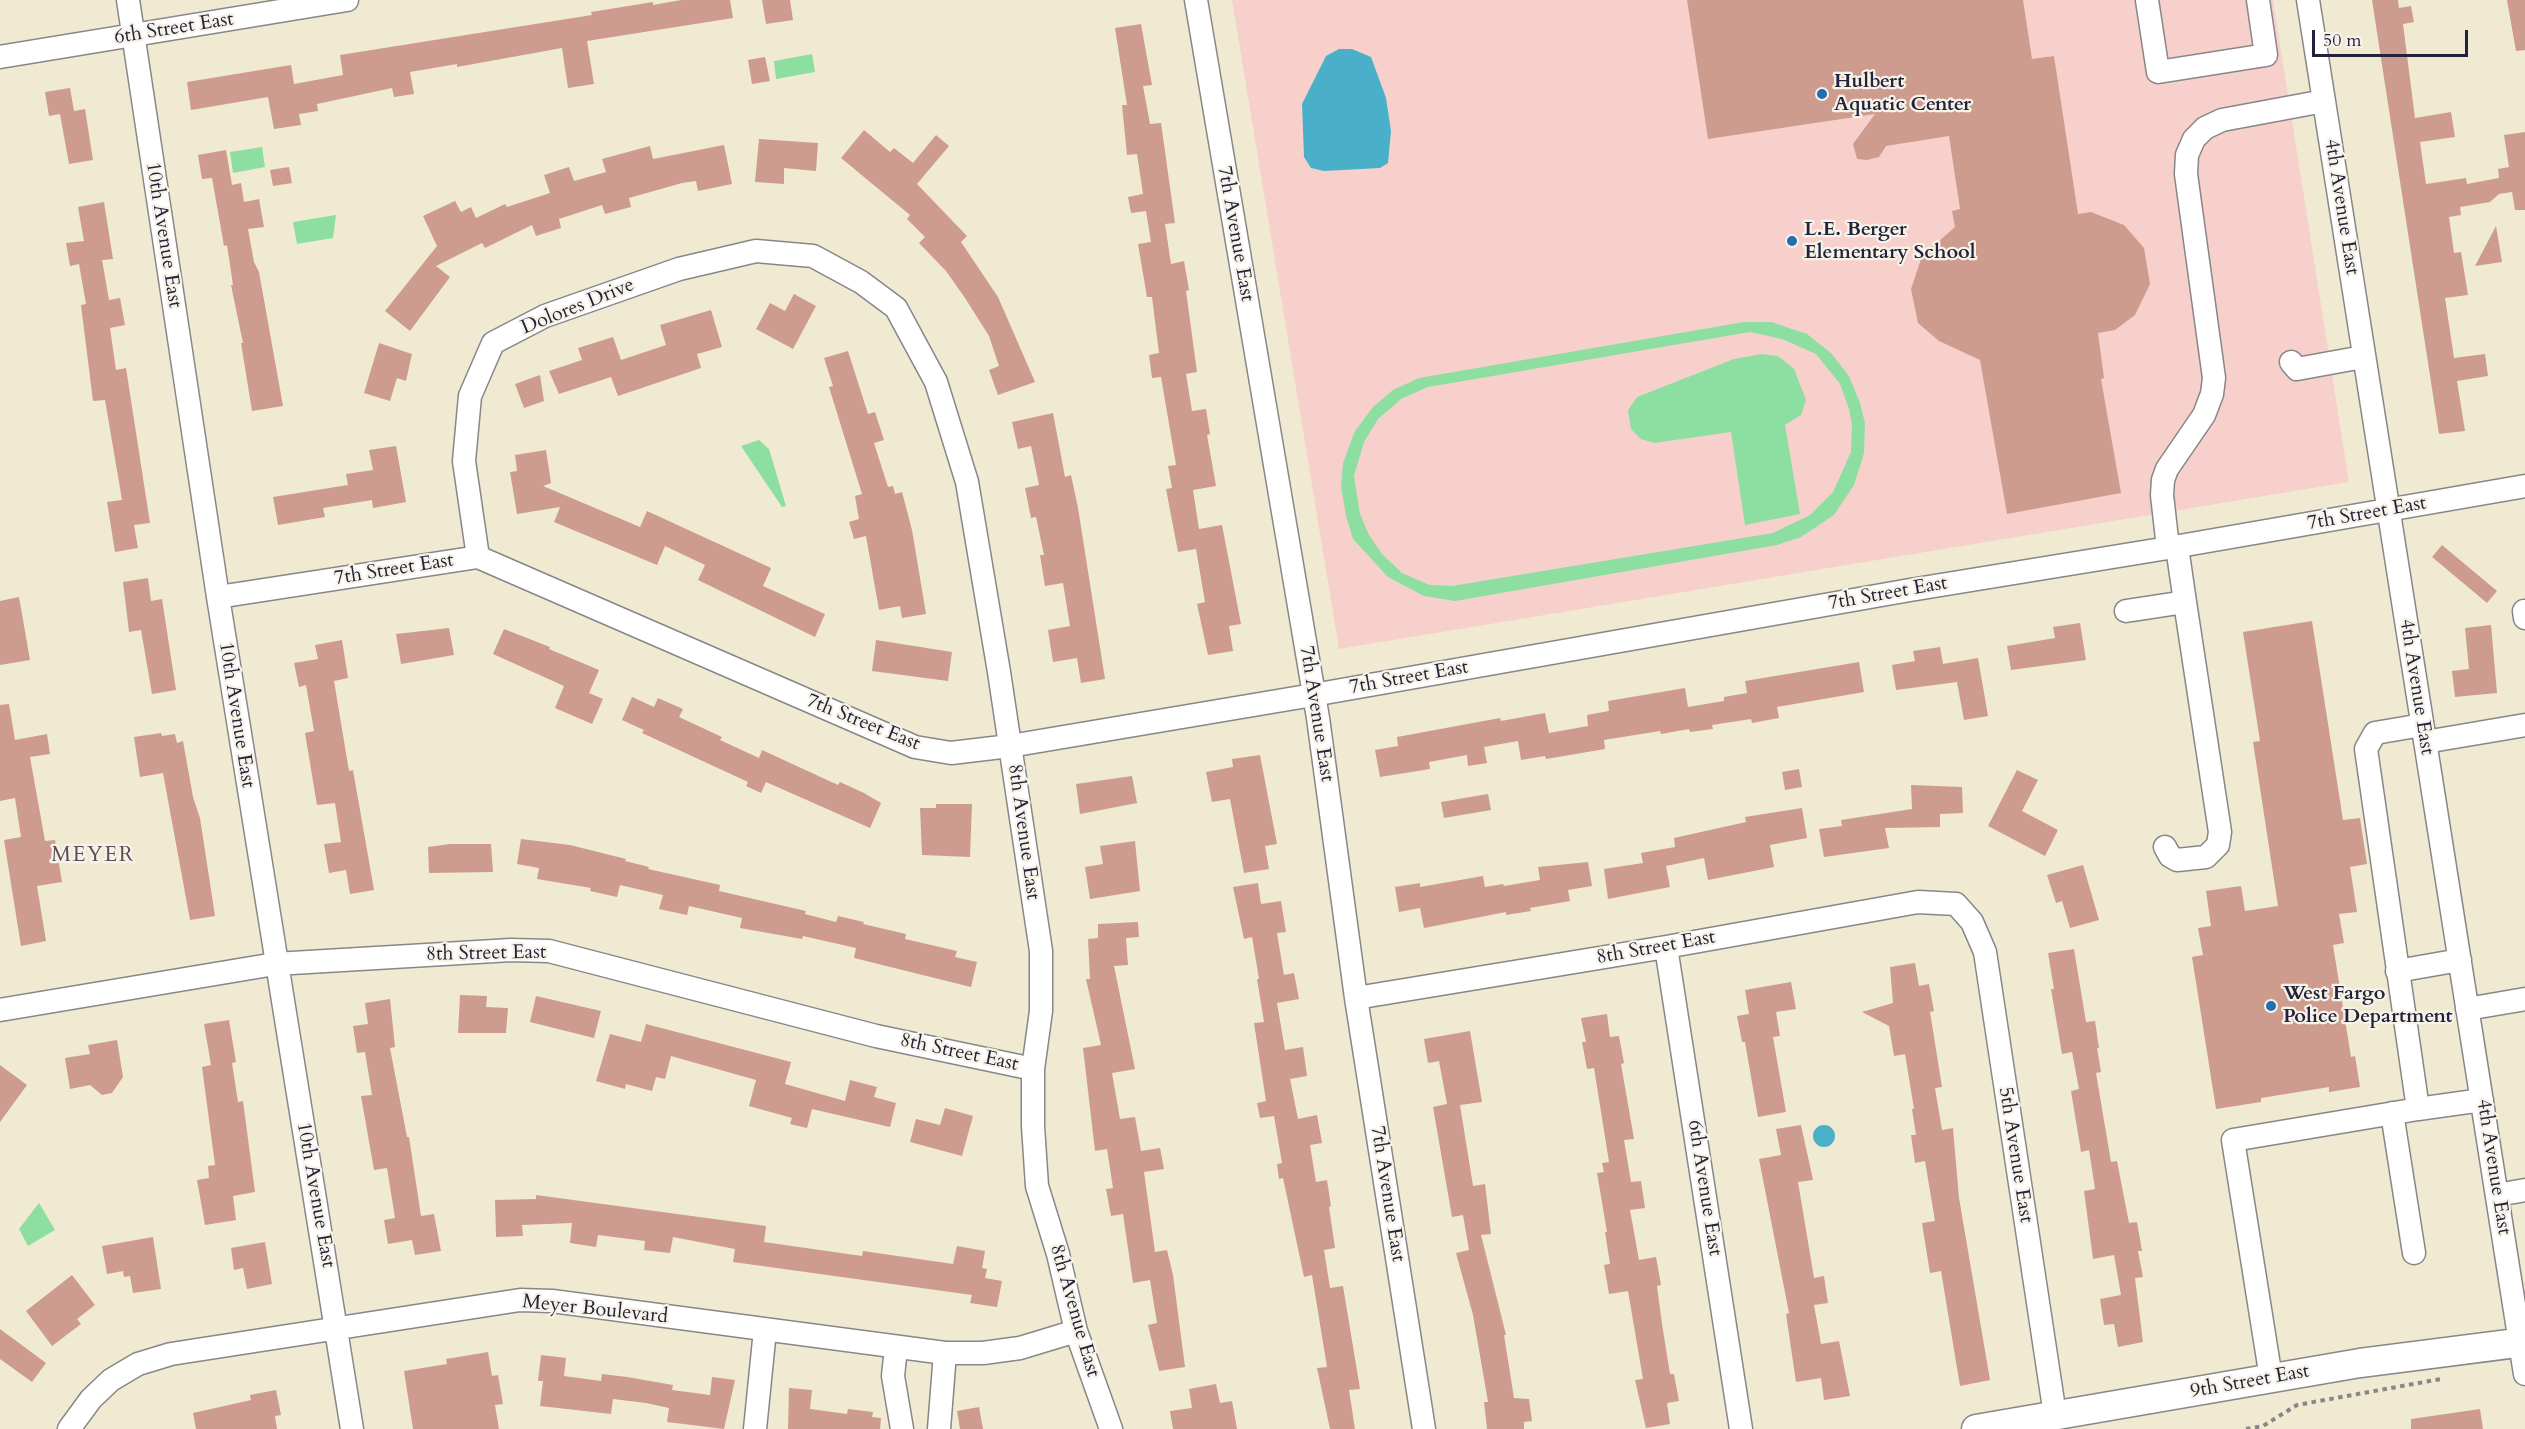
<!DOCTYPE html>
<style>
body{margin:0}
#map{position:relative;width:2525px;height:1429px;overflow:hidden;background:#f0ead3;font-family:Cardo,serif}
canvas{display:block}
.scale{position:absolute;left:2312px;top:30px;width:156px;height:27px;box-sizing:border-box;border:3px solid #22223b;border-top:0;padding-left:8px;font-size:18px;line-height:21px;white-space:nowrap;color:#22223b;-webkit-text-stroke:4px #f7f3e8;paint-order:stroke}
</style>
<div id="map">
<canvas width="2525" height="1429"></canvas>
<div class="scale">50 m</div>
</div>
<script>
const g = document.querySelector('canvas').getContext('2d');
g.lineJoin = 'round';
function fill(path, color) {
  g.fillStyle = color;
  g.fill(path, 'evenodd');
}
function poly(rows) {
  const path = new Path2D();
  for (const r of rows) {
    if (r.length === 3) {
      path.moveTo(r[0] + r[2], r[1]);
      path.arc(r[0], r[1], r[2], 0, 2 * Math.PI);
      continue;
    }
    path.moveTo(r[0], r[1]);
    for (let i = 2; i < r.length; i += 2) path.lineTo(r[i], r[i + 1]);
  }
  return path;
}
function stroke(path, color, width, dash) {
  g.strokeStyle = color;
  g.lineWidth = width;
  g.lineCap = dash ? 'butt' : 'round';
  g.setLineDash(dash || []);
  g.stroke(path);
}
function drawText(font, color, halo, rows, align = 'center') {
  g.font = font + ' Cardo,serif';
  g.lineWidth = 4.5;
  g.setLineDash([]);
  g.textBaseline = 'middle';
  g.strokeStyle = halo;
  g.fillStyle = color;
  for (const [text, x, y, turn = 0] of rows) {
    g.save();
    g.translate(x, y);
    g.rotate((+turn || 0) * Math.PI / 180);
    g.textAlign = isNaN(turn) ? turn : align;
    if (halo) g.strokeText(text, 0, 0);
    g.fillText(text, 0, 0);
    g.restore();
  }
}
const built = poly([
 [1232,0,2273,0,2349,482,1339,649]
]);
const green = poly([
 [812,54,815,72,776,79,774,61],
 [262,147,265,167,233,173,230,152],
 [336,215,333,238,297,244,293,222],
 [1744,322,1771,322,1807,334,1831,353,1849,376,1860,403,1865,423,1864,453,1854,485,1834,515,1801,537,1777,545,1455,601,1424,596,1388,577,1353,539,1346,516,1341,486,1343,463,1355,431,1373,407,1393,390,1419,378],
 [1750,332,1782,339,1816,354,1840,384,1849,409,1852,424,1851,452,1833,492,1810,515,1773,533,1452,586,1430,585,1402,573,1382,554,1369,535,1360,514,1354,476,1364,442,1378,419,1401,399,1428,387],
 [1762,354,1778,356,1794,369,1806,400,1801,415,1785,425,1800,514,1745,525,1731,432,1654,443,1641,439,1631,429,1628,410,1637,397,1734,359],
 [759,440,769,449,786,506,782,507,741,446],
 [39,1203,55,1230,28,1246,19,1229]
]);
const water = poly([
 [1339,49,1352,49,1371,57,1386,98,1391,131,1388,163,1380,168,1324,171,1311,168,1304,157,1302,104,1326,56],
 [1824,1136,11]
]);
const building = poly([
 [681,0,730,0,733,18,587,41,594,84,568,88,562,48,457,67,457,64,410,72,414,94,394,97,392,88,317,104,318,111,299,114,301,125,274,129,268,97,191,110,187,82,291,65,294,84,343,75,340,55,592,15,591,12,653,2,653,5],
 [762,0,790,0,793,20,766,24],
 [1687,0,2023,0,2032,59,2054,56,2078,214,2091,212,2124,225,2144,248,2150,284,2135,315,2115,330,2098,333,2104,378,2101,379,2121,493,2007,514,1980,360,1939,341,1918,323,1911,289,1922,256,1955,227,1952,211,1960,209,1949,136,1886,146,1879,157,1867,160,1857,159,1853,144,1875,114,1708,139],
 [2372,0,2398,0,2399,8,2411,6,2414,22,2403,24,2415,118,2451,112,2455,137,2420,142,2426,184,2466,178,2467,184,2499,178,2498,169,2509,167,2504,135,2525,132,2525,210,2515,210,2512,192,2499,194,2490,202,2460,207,2461,215,2449,217,2454,253,2461,252,2468,295,2445,298,2454,358,2485,354,2488,376,2457,381,2465,431,2439,434],
 [2507,0,2525,0,2525,50,2516,51],
 [1141,24,1152,85,1143,86,1150,124,1161,123,1175,223,1165,224,1171,264,1184,261,1189,290,1186,291,1197,372,1186,374,1192,411,1206,409,1210,434,1207,435,1216,486,1193,490,1199,529,1222,525,1241,624,1229,626,1233,651,1208,655,1197,604,1205,602,1196,549,1178,552,1166,489,1172,488,1168,466,1176,465,1161,377,1152,378,1149,355,1159,353,1152,297,1147,297,1138,244,1151,242,1146,211,1131,213,1128,197,1143,194,1137,154,1127,155,1122,105,1127,105,1115,28],
 [765,57,770,81,752,84,748,60],
 [70,88,74,111,85,109,93,160,69,164,60,114,49,116,45,92],
 [864,130,890,152,894,148,913,163,936,135,949,146,917,184,967,236,961,242,998,297,1035,382,998,395,989,370,999,366,989,336,965,298,946,271,919,243,925,237,907,219,910,215,841,158],
 [759,139,818,143,816,171,784,168,784,184,755,182],
 [724,145,732,184,698,191,696,181,682,183,629,198,631,207,605,214,602,205,559,219,561,228,536,236,532,225,485,248,482,243,436,266,450,277,410,331,385,311,437,246,423,216,455,201,461,212,471,207,476,218,505,204,507,207,550,193,544,175,569,167,574,181,606,172,602,159,650,146,653,159],
 [226,150,232,185,241,183,244,202,259,199,264,227,248,229,254,262,259,272,283,406,252,411,241,343,243,343,231,285,233,285,227,245,224,246,212,178,202,179,198,155],
 [289,167,292,183,273,186,270,170],
 [104,202,113,259,102,260,109,300,120,298,125,325,110,328,116,370,126,368,150,523,134,525,138,548,115,552,107,502,122,500,105,400,93,401,81,305,86,304,79,264,70,266,66,243,84,241,78,207],
 [2496,226,2502,262,2475,266],
 [794,294,816,306,793,349,756,329,770,303,785,311],
 [711,310,722,347,697,354,701,368,618,396,611,377,559,394,549,371,582,360,578,348,613,337,621,360,666,345,660,325],
 [379,343,412,354,406,381,397,378,390,401,364,393],
 [848,351,868,414,875,412,884,440,874,443,888,487,893,486,895,494,902,492,912,530,926,614,902,618,900,606,879,610,866,536,854,539,849,522,859,519,855,496,862,494,829,387,833,386,824,358],
 [540,375,544,401,524,408,515,384],
 [1053,413,1065,477,1071,475,1078,508,1105,679,1081,683,1077,658,1053,662,1048,630,1070,626,1063,583,1045,586,1040,555,1044,555,1036,517,1031,518,1025,488,1039,485,1031,446,1018,449,1012,422],
 [396,446,406,502,373,508,372,500,323,508,325,517,278,525,273,497,348,485,346,474,373,470,369,450],
 [546,450,551,483,543,486,640,527,647,511,771,568,763,586,825,614,815,637,698,580,705,565,665,546,657,565,554,522,560,507,517,514,510,472,517,471,515,455],
 [2442,545,2497,591,2487,603,2432,557],
 [148,578,151,601,162,599,176,690,152,694,141,630,129,632,123,582],
 [19,597,30,660,0,665,0,601],
 [2312,621,2343,820,2360,818,2367,864,2350,867,2357,912,2339,914,2344,943,2333,945,2351,1057,2355,1056,2360,1087,2329,1092,2329,1087,2261,1098,2261,1102,2216,1109,2192,957,2203,955,2198,928,2211,926,2206,891,2241,886,2245,911,2278,906,2253,742,2260,741,2243,632],
 [2080,623,2086,660,2011,670,2007,646,2055,638,2053,627],
 [2491,625,2497,693,2455,697,2452,671,2469,669,2465,628],
 [449,628,454,655,401,664,396,634],
 [504,629,550,647,549,649,599,670,589,693,603,699,592,724,555,708,564,686,493,654],
 [342,640,348,678,334,681,349,771,353,770,374,890,350,894,346,870,329,873,324,844,341,842,335,803,317,805,305,733,314,731,306,685,299,687,294,663,318,659,315,645],
 [876,640,952,652,948,681,872,671],
 [1940,647,1943,664,1978,658,1988,716,1964,720,1957,682,1896,690,1892,665,1915,661,1913,651],
 [1859,662,1864,692,1777,707,1779,718,1752,723,1751,719,1712,725,1713,729,1690,732,1689,729,1661,734,1660,731,1604,740,1605,749,1546,759,1545,756,1521,760,1518,741,1484,747,1487,763,1468,766,1467,755,1429,762,1430,769,1380,777,1375,750,1398,746,1397,737,1500,718,1501,721,1545,713,1549,733,1588,726,1587,715,1609,711,1608,701,1685,688,1688,707,1724,701,1724,697,1747,693,1745,681],
 [632,697,654,707,658,698,683,709,679,717,722,737,720,740,759,758,762,750,838,785,840,782,864,793,881,803,870,828,766,782,761,793,746,786,748,782,642,733,644,730,622,720],
 [9,704,15,740,47,734,50,754,30,757,45,841,55,840,62,882,37,886,46,941,21,946,4,840,21,837,15,798,0,801,0,705],
 [161,733,162,736,175,734,177,743,183,741,193,797,200,818,215,916,190,920,163,773,140,777,134,737],
 [1260,755,1277,844,1265,846,1269,869,1244,873,1230,799,1212,802,1206,772,1233,767,1232,759],
 [1799,769,1802,787,1785,790,1782,772],
 [2017,770,2038,780,2022,811,2058,830,2045,856,1988,826],
 [1132,776,1137,803,1080,814,1076,784],
 [1911,785,1962,787,1963,813,1940,814,1940,827,1885,828,1889,848,1824,857,1819,829,1842,826,1841,820,1912,809],
 [1488,794,1491,810,1444,818,1441,802],
 [936,804,972,804,970,857,922,855,920,808,936,808],
 [1802,808,1807,838,1770,845,1774,867,1708,880,1704,858,1666,866,1670,887,1608,899,1604,869,1643,863,1641,853,1675,847,1674,838,1746,822,1745,817],
 [521,839,570,845,626,859,625,861,649,867,648,869,720,885,719,891,806,911,805,914,836,922,838,916,864,922,863,924,906,934,905,939,957,951,955,957,977,962,971,987,854,958,856,948,803,936,802,939,740,928,742,918,689,906,687,915,659,909,663,895,620,885,617,897,590,891,591,888,537,879,539,868,517,864],
 [1135,841,1140,891,1090,899,1085,867,1103,864,1100,846],
 [450,844,491,844,493,872,429,873,428,847],
 [1588,862,1592,886,1568,890,1570,901,1530,908,1531,911,1506,915,1506,912,1424,928,1420,908,1399,912,1395,887,1420,883,1420,887,1483,876,1485,887,1503,884,1504,886,1540,880,1538,867],
 [2083,865,2099,920,2070,928,2062,901,2056,903,2047,875],
 [1258,883,1261,904,1281,901,1286,932,1277,933,1284,975,1294,973,1299,999,1277,1003,1285,1050,1303,1047,1307,1076,1290,1079,1298,1119,1317,1115,1322,1143,1310,1145,1316,1182,1327,1180,1331,1206,1329,1207,1335,1248,1324,1250,1330,1288,1343,1286,1360,1389,1349,1390,1355,1429,1330,1429,1317,1368,1327,1367,1312,1275,1304,1277,1283,1178,1279,1179,1277,1164,1282,1163,1274,1116,1260,1118,1257,1103,1266,1101,1254,1023,1264,1022,1257,979,1259,979,1252,937,1244,939,1233,887],
 [1138,922,1139,937,1126,938,1128,965,1114,966,1135,1069,1112,1073,1120,1119,1135,1117,1141,1151,1160,1148,1164,1169,1144,1172,1155,1252,1167,1250,1173,1275,1185,1367,1159,1371,1148,1325,1157,1323,1150,1280,1133,1283,1123,1214,1111,1216,1106,1189,1113,1188,1107,1149,1095,1151,1083,1048,1101,1045,1086,979,1090,979,1088,939,1098,938,1098,924],
 [2074,949,2086,1022,2095,1021,2099,1048,2097,1048,2101,1072,2096,1073,2111,1162,2117,1161,2129,1223,2137,1222,2142,1251,2138,1251,2143,1277,2135,1278,2143,1342,2118,1347,2114,1324,2104,1325,2100,1299,2121,1295,2114,1255,2093,1259,2084,1191,2095,1189,2089,1150,2081,1152,2071,1091,2079,1089,2072,1052,2062,1054,2051,989,2054,989,2048,953],
 [1915,963,1919,986,1929,984,1934,1011,1930,1012,1942,1087,1935,1088,1942,1130,1953,1128,1959,1198,1990,1380,1960,1386,1941,1271,1930,1273,1928,1261,1922,1223,1935,1221,1925,1161,1915,1163,1911,1135,1916,1135,1912,1109,1914,1109,1905,1054,1894,1056,1889,1026,1862,1012,1893,1003,1890,967],
 [1791,982,1796,1009,1776,1012,1780,1036,1773,1037,1786,1112,1758,1117,1745,1042,1742,1042,1737,1016,1749,1014,1745,990],
 [460,995,487,996,486,1007,508,1008,506,1033,458,1033],
 [536,996,601,1011,594,1038,530,1022],
 [390,999,395,1047,390,1048,407,1137,409,1137,421,1216,434,1214,441,1251,415,1255,412,1240,388,1244,384,1220,395,1218,387,1168,374,1170,361,1096,372,1095,365,1052,357,1053,353,1026,368,1024,365,1003],
 [1607,1014,1610,1037,1619,1036,1624,1063,1621,1064,1634,1139,1624,1140,1631,1182,1641,1181,1645,1208,1630,1210,1639,1260,1656,1257,1661,1285,1657,1286,1662,1324,1670,1374,1674,1374,1679,1401,1667,1403,1670,1424,1646,1428,1635,1380,1643,1379,1628,1291,1609,1294,1604,1265,1610,1264,1605,1232,1607,1232,1597,1173,1604,1172,1602,1163,1609,1162,1594,1068,1587,1069,1582,1042,1586,1042,1581,1018],
 [229,1020,236,1062,232,1063,238,1102,243,1101,255,1192,233,1196,236,1220,205,1225,197,1180,209,1178,208,1166,215,1165,202,1067,211,1065,204,1024],
 [646,1024,791,1062,785,1084,845,1101,850,1080,877,1087,874,1097,896,1103,890,1127,812,1109,807,1128,790,1124,792,1118,749,1106,756,1080,671,1056,665,1079,656,1077,652,1091,626,1084,625,1089,596,1081,610,1034,641,1042],
 [1470,1031,1482,1102,1460,1105,1473,1186,1485,1184,1491,1234,1481,1235,1506,1335,1504,1335,1514,1398,1529,1399,1532,1421,1524,1422,1524,1429,1487,1429,1484,1402,1488,1402,1473,1315,1456,1253,1469,1250,1463,1215,1452,1217,1433,1107,1447,1104,1439,1061,1428,1063,1424,1039],
 [117,1040,123,1077,112,1093,102,1095,90,1085,70,1089,65,1058,90,1054,88,1045],
 [0,1065,27,1085,0,1122],
 [945,1108,973,1116,962,1156,910,1142,916,1119,940,1125],
 [1801,1125,1813,1180,1798,1182,1814,1278,1824,1276,1828,1303,1814,1305,1821,1344,1839,1341,1850,1396,1824,1400,1821,1378,1796,1382,1786,1314,1789,1313,1759,1159,1781,1155,1776,1129],
 [536,1195,766,1226,764,1242,862,1256,863,1251,953,1264,957,1246,985,1251,982,1268,987,1269,985,1278,1002,1281,997,1307,970,1303,972,1295,733,1262,735,1249,673,1237,670,1253,644,1250,645,1241,598,1235,596,1247,570,1243,572,1223,522,1225,523,1236,496,1237,495,1200,536,1199],
 [153,1237,161,1289,133,1293,130,1276,124,1277,123,1271,107,1274,102,1246],
 [265,1242,272,1284,247,1289,243,1268,234,1270,231,1248],
 [72,1275,95,1305,77,1319,81,1324,52,1346,26,1311],
 [0,1329,46,1363,32,1382,0,1359],
 [488,1352,492,1376,498,1375,503,1404,495,1405,499,1429,413,1429,404,1371,447,1364,446,1359],
 [541,1355,566,1358,564,1376,601,1381,602,1374,627,1377,673,1385,672,1390,710,1395,712,1377,735,1380,724,1429,667,1422,669,1408,646,1403,613,1399,611,1414,540,1406,543,1381,538,1381],
 [1216,1384,1220,1403,1232,1401,1237,1429,1173,1429,1170,1411,1192,1408,1189,1389],
 [789,1388,812,1390,810,1409,847,1414,848,1409,873,1412,872,1417,881,1418,880,1429,788,1429],
 [276,1390,281,1415,275,1416,277,1429,196,1429,193,1413,251,1400,250,1395],
 [979,1407,983,1429,960,1429,957,1411],
 [2480,1409,2483,1429,2411,1429,2411,1419]
]);
const path = poly([
 [2246,1429,2263,1426,2297,1405,2441,1379]
]);
const minor = poly([
 [128,0,218,597,352,1429],
 [1196,0,1318,718,1356,998,1424,1429],
 [2147,0,2158,72,2266,55,2258,0],
 [2308,0,2525,1374],
 [0,57,347,0],
 [2291,362,2297,369,2363,357],
 [2168,548,2162,495,2163,480,2167,469,2204,415,2212,394,2214,378,2186,174,2187,155,2194,139,2205,128,2222,120,2324,101],
 [478,557,464,461,470,396,493,343,545,316,679,269,756,251,813,256,861,282,896,308,936,382,967,482,999,672,1041,951,1041,1011,1033,1069,1033,1126,1037,1186,1058,1254,1076,1331,1111,1429],
 [218,597,478,557,915,747,951,753,1010,746,1313,695,1910,590,2168,548,2525,486],
 [2126,611,2185,602,2177,547],
 [2524,611,2525,618],
 [2422,725,2375,733,2366,749,2418,1109,2482,1100],
 [2425,742,2525,725],
 [2165,847,2170,856,2177,860,2206,857,2218,845,2220,832,2185,602],
 [1666,947,1741,1429],
 [2397,971,2460,960],
 [1356,998,1666,947,1918,902,1956,904,1972,922,1985,952,2055,1415],
 [2467,1009,2525,999],
 [0,1010,275,964,511,950,549,951,876,1036,1033,1069],
 [2392,1113,2414,1253],
 [2497,1195,2525,1190],
 [896,1348,893,1376,902,1429],
 [2271,1378,2233,1140,2418,1109],
 [69,1429,91,1399,111,1380,138,1364,171,1354,520,1300,552,1301,945,1353,983,1353,1020,1348,1076,1331],
 [755,1429,765,1330],
 [939,1429,945,1353]
]);
const major = poly([
 [1976,1429,2360,1363,2525,1342]
]);
const markers = [
 [1822,94,6,"#1f6fb2"],
 [1792,241,6,"#1f6fb2"],
 [2271,1006,6,"#1f6fb2"]
];
const streetNames = [
 ["6th Street East",174,29,-9],
 ["4th Avenue East",2341,207,81],
 ["7th Avenue East",1235,234,80],
 ["10th Avenue East",163,235,81],
 ["Dolores Drive",578,307,-22],
 ["7th Street East",2367,514,-10],
 ["7th Street East",394,570,-9],
 ["7th Street East",1888,594,-10],
 ["7th Street East",1409,678,-10],
 ["4th Avenue East",2416,687,81],
 ["7th Avenue East",1316,714,81],
 ["10th Avenue East",236,715,81],
 ["7th Street East",863,723,22],
 ["8th Avenue East",1023,832,82],
 ["8th Street East",1656,948,-10],
 ["8th Street East",486,954,-1],
 ["8th Street East",959,1053,12],
 ["5th Avenue East",2015,1155,81],
 ["4th Avenue East",2493,1167,81],
 ["6th Avenue East",1704,1188,81],
 ["7th Avenue East",1387,1194,81],
 ["10th Avenue East",315,1195,80],
 ["Meyer Boulevard",595,1310,6],
 ["8th Avenue East",1074,1311,74],
 ["9th Street East",2250,1382,-10]
];
const poiNames = [
 ["Hulbert",1834,82],
 ["Aquatic Center",1834,105],
 ["L.E. Berger",1804,230],
 ["Elementary School",1804,253],
 ["West Fargo",2283,994],
 ["Police Department",2283,1017]
];
const neighbourhoodNames = [
 ["MEYER",93,856]
];
fill(built, '#f7d0cc');
fill(green, '#8cdfa0');
fill(water, '#4ab0c9');
fill(building, '#cd9c8f');
stroke(minor, '#898687', 25);
stroke(major, '#898687', 31);
stroke(path, '#898687', 4, [4.5, 4.5]);
stroke(minor, '#fff', 22);
stroke(major, '#fff', 28);
for (const [x, y, r, color] of markers) {
  const dot = new Path2D();
  dot.arc(x, y, r, 0, 2 * Math.PI);
  g.fillStyle = color;
  g.fill(dot);
  stroke(dot, '#f7f3e8', 2);
}
drawText('20px', '#22223b', '#f7f3e8', streetNames);
drawText('bold 20px', '#22223b', '#f7f3e8', poiNames, 'left');
g.letterSpacing = '1.5px';
drawText('21px', '#5e4d58', '#f7f3e8', neighbourhoodNames);
g.letterSpacing = '0px';
</script>
